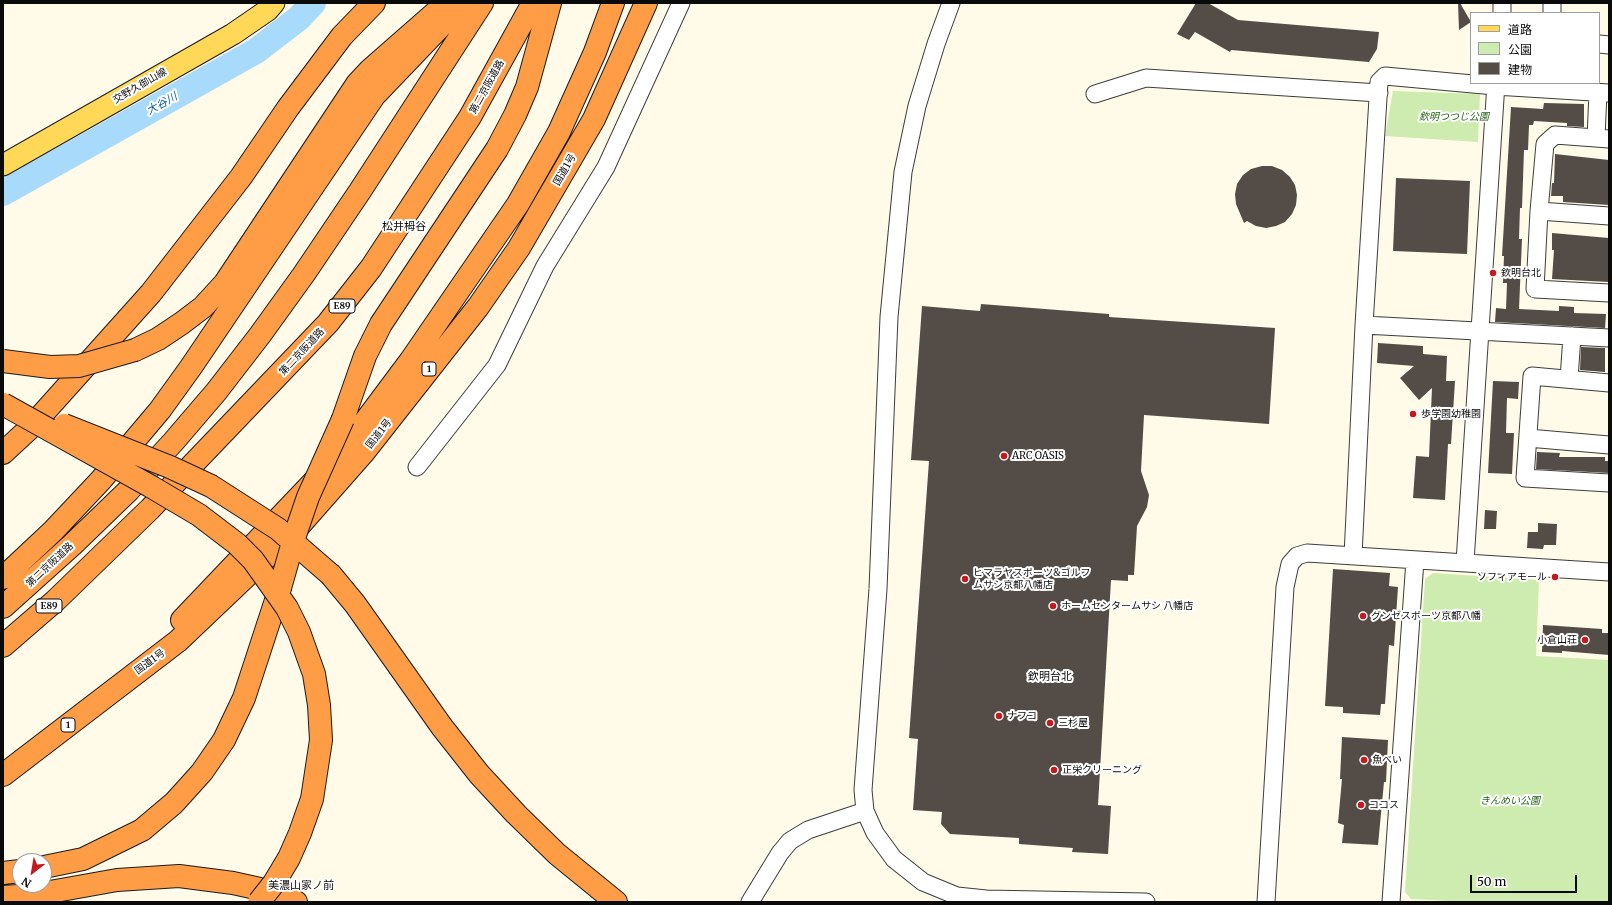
<!DOCTYPE html>
<meta charset="utf-8">
<style>
body{margin:0}
#map{position:relative;width:1612px;height:905px;overflow:hidden;background:#fffbe8;font-family:Merriweather,"Noto Sans JP",serif}
canvas{display:block}
.frame{position:absolute;inset:0;border:4px solid #0a0a0a;pointer-events:none}
.legend{position:absolute;left:1470px;top:12px;width:130px;height:72px;box-sizing:border-box;background:#fff;border:1px solid #9d9d9d;margin:0;padding:5px 7px;list-style:none;font-size:12px;color:#0a0a0a}
.legend li{display:flex;align-items:center;gap:8px;height:20px}
.legend b{width:20px;border:1px solid #9d9d9d}
.north{position:absolute;left:12px;top:853px;width:40px;height:40px;box-sizing:border-box;background:#fff;border:1px solid #9d9d9d;border-radius:50%;rotate:211deg;font-size:11px;font-weight:700;line-height:16px;text-align:center;color:#0a0a0a}
.north::after{content:'';display:block;margin:auto;width:14px;height:18px;background:#c5181f;clip-path:polygon(50% 0,100% 100%,50% 72%,0 100%)}
.scale{position:absolute;left:1470px;top:875px;width:107px;height:18px;box-sizing:border-box;border:2px solid #0a0a0a;border-top:0;padding-left:5px;font-size:12px;line-height:14px;white-space:nowrap;color:#0a0a0a;-webkit-text-stroke:3px #fff;paint-order:stroke}
</style>
<div id="map">
<canvas width="1612" height="905"></canvas>
<div class="frame"></div>
<ul class="legend">
<li><b style="height:5px;background:#ffd858"></b>道路</li>
<li><b style="height:11px;background:#ceecaf"></b>公園</li>
<li><b style="height:11px;background:#544c46"></b>建物</li>
</ul>
<div class="north">N</div>
<div class="scale">50 m</div>
</div>
<script>
const g = document.querySelector('canvas').getContext('2d');
g.lineJoin = 'round';
function fill(path, color) {
  g.fillStyle = color;
  g.fill(path, 'evenodd');
}
function poly(rows) {
  const path = new Path2D();
  for (const r of rows) {
    path.moveTo(r[0], r[1]);
    for (let i = 2; i < r.length; i += 2) path.lineTo(r[i], r[i + 1]);
  }
  return path;
}
function stroke(path, color, width, dash) {
  g.strokeStyle = color;
  g.lineWidth = width;
  g.lineCap = dash ? 'butt' : 'round';
  g.setLineDash(dash || []);
  g.stroke(path);
}
function drawText(font, color, halo, rows, align = 'center') {
  g.font = font + ' Merriweather,"Noto Sans JP",serif';
  g.lineWidth = 4;
  g.setLineDash([]);
  g.textBaseline = 'middle';
  g.strokeStyle = halo;
  g.fillStyle = color;
  for (const [text, x, y, turn = 0] of rows) {
    g.save();
    g.translate(x, y);
    g.rotate((+turn || 0) * Math.PI / 180);
    g.textAlign = isNaN(turn) ? turn : align;
    if (halo) g.strokeText(text, 0, 0);
    g.fillText(text, 0, 0);
    g.restore();
  }
}
const green = poly([
 [1393,91,1480,94,1478,142,1385,136],
 [1433,573,1539,580,1536,656,1609,660,1609,902,1469,902,1411,899,1405,892,1425,579]
]);
const river = poly([
 [3,193,256,51,299,18,313,3]
]);
const building = poly([
 [1196,3,1208,3,1238,20,1379,32,1377,49,1369,62,1231,50,1230,52,1195,32,1189,40,1177,34],
 [1458,3,1460,3,1471,22,1459,30],
 [1544,103,1584,104,1584,127,1567,126,1567,123,1534,121,1533,125,1529,125,1528,150,1524,150,1522,208,1520,208,1519,239,1522,239,1519,309,1559,311,1559,306,1574,307,1574,313,1606,314,1605,328,1495,322,1496,308,1506,309,1507,283,1503,283,1504,256,1502,256,1511,107,1543,109],
 [1555,154,1609,160,1609,205,1563,202,1563,196,1551,196,1552,183,1554,183],
 [1262,166,1272,166,1282,170,1290,177,1295,185,1297,195,1296,205,1292,214,1285,222,1276,226,1266,228,1256,226,1247,221,1244,223,1236,204,1235,194,1237,184,1243,175,1251,169],
 [1396,178,1470,181,1467,254,1393,251],
 [1552,233,1609,238,1609,282,1552,279,1554,250,1552,250],
 [981,304,1109,314,1109,317,1275,328,1269,424,1144,415,1141,471,1149,495,1147,507,1137,526,1134,575,1128,575,1128,581,1111,580,1098,805,1111,806,1108,854,1072,852,1073,848,1019,844,1019,838,950,834,941,824,942,812,913,810,918,739,909,738,929,461,911,460,922,306,980,311],
 [1378,343,1423,346,1423,354,1447,356,1446,381,1455,381,1451,444,1448,444,1445,500,1413,498,1416,456,1429,457,1432,388,1419,400,1400,378,1414,366,1377,363],
 [1581,347,1605,348,1605,372,1580,370],
 [1493,381,1519,382,1518,399,1507,398,1506,433,1514,433,1512,474,1488,473],
 [1537,452,1560,453,1559,457,1605,457,1605,461,1609,461,1609,473,1536,469],
 [1485,510,1497,511,1496,529,1484,529],
 [1538,523,1557,524,1556,545,1544,545,1543,549,1527,548,1528,532,1538,532],
 [1333,569,1390,573,1389,586,1398,587,1394,646,1389,645,1385,704,1381,704,1380,715,1343,713,1343,707,1325,706],
 [1543,625,1602,629,1602,633,1609,633,1609,655,1562,651,1562,653,1542,652],
 [1342,737,1388,740,1386,782,1384,782,1378,845,1342,843,1344,825,1338,823,1342,779,1340,779]
]);
const minor = poly([
 [951,3,936,44,917,106,903,172,889,317,878,589,863,790,865,811,875,833,894,859,923,882,957,896,986,899,1146,902],
 [1502,13,1502,3],
 [1552,13,1552,3],
 [1599,44,1609,45],
 [1095,94,1146,78,1379,93],
 [1596,138,1598,92],
 [1609,139,1555,135,1545,144,1539,211,1535,289,1609,293],
 [1539,211,1609,216],
 [1364,325,1609,338],
 [1569,379,1572,336],
 [1609,383,1532,376,1525,478,1609,483],
 [1528,438,1609,445],
 [417,467,497,365,545,266,606,167,681,3],
 [1353,556,1364,325,1379,82,1385,76,1495,86,1609,93],
 [1465,562,1496,83],
 [750,902,780,853,790,841,808,830,865,811],
 [1266,902,1285,587,1290,564,1297,556,1307,553,1609,572],
 [1391,902,1415,560]
]);
const major = poly([
 [3,165,233,34,268,10,274,3]
]);
const highway = poly([
 [135,350,158,339,182,323,203,307,225,283,357,84,370,70,443,6],
 [343,419,365,356,381,324,497,149,515,115,527,87,550,3],
 [3,453,30,428,151,293,241,177,288,108,342,36,374,3],
 [331,575,355,604,442,727,479,774,516,814,557,854,616,902],
 [3,578,53,531,101,480,160,410,191,367,374,96,463,3],
 [3,607,72,545,129,490,174,441,216,392,260,335,304,274,360,191,482,3],
 [182,620,343,451,411,360,518,204,559,132,595,52,613,3],
 [3,646,55,601,150,509,328,323,371,268,470,117,533,3],
 [3,775,178,641,298,527,364,452,478,307,519,248,594,119,646,3],
 [44,867,83,859,142,830,174,803,202,772,224,740,244,698,280,588],
 [3,873,20,871],
 [3,897,33,895,117,880,179,876,233,883,260,889,296,902]
]);
const highwayBridge = poly([
 [3,361,50,367,79,366,135,350],
 [3,404,150,486,199,515,237,544,253,560,287,608,299,632,314,674,319,705,321,740,312,799,300,833,289,858,274,883,259,902],
 [64,425,170,467,211,486,278,529,331,575],
 [280,588,295,535,308,497,343,419]
]);
const markers = [
 [1493,273,4,"#c5181f"],
 [1413,414,4,"#c5181f"],
 [1004,456,4,"#c5181f"],
 [1555,577,4,"#c5181f"],
 [965,579,4,"#c5181f"],
 [1053,606,4,"#c5181f"],
 [1363,616,4,"#c5181f"],
 [1585,640,4,"#c5181f"],
 [999,716,4,"#c5181f"],
 [1050,723,4,"#c5181f"],
 [1364,760,4,"#c5181f"],
 [1054,770,4,"#c5181f"],
 [1361,805,4,"#c5181f"]
];
const shields = [
 [342,306,26],
 [429,369,14],
 [49,606,26],
 [68,725,14]
];
const shieldNames = [
 ["E89",342,306],
 ["1",429,369],
 ["E89",49,606],
 ["1",68,725]
];
const streetNames = [
 ["交野久御山線",140,86,-30],
 ["第二京阪道路",487,87,-61],
 ["国道1号",565,170,-60],
 ["第二京阪道路",302,352,-47],
 ["国道1号",379,434,-52],
 ["第二京阪道路",50,565,-43],
 ["国道1号",150,662,-36]
];
const parkNames = [
 ["欽明つつじ公園",1454,117],
 ["きんめい公園",1510,801]
];
const poiNames = [
 ["欽明台北",1501,273],
 ["歩学園幼稚園",1421,414],
 ["ARC OASIS",1012,456],
 ["ヒマラヤスポーツ&ゴルフ",973,573],
 ["ムサシ京都八幡店",973,585],
 ["ソフィアモール",1547,577,"right"],
 ["ホームセンタームサシ 八幡店",1061,606],
 ["グンゼスポーツ京都八幡",1371,616],
 ["小倉山荘",1577,640,"right"],
 ["ナフコ",1007,716],
 ["三杉屋",1058,723],
 ["魚べい",1372,760],
 ["正栄クリーニング",1062,770],
 ["ココス",1369,805]
];
const waterNames = [
 ["大谷川",162,104,-29]
];
const neighbourhoodNames = [
 ["松井栂谷",404,227],
 ["欽明台北",1050,677],
 ["美濃山家ノ前",301,886]
];
fill(green, '#ceecaf');
stroke(river, '#a8dbfb', 26);
fill(building, '#544c46');
stroke(minor, '#3d3d3d', 19);
stroke(major, '#1b1b1b', 23);
stroke(highway, '#1b1b1b', 24);
stroke(minor, '#fff', 17);
stroke(major, '#ffd858', 21);
stroke(highway, '#ff9c46', 22);
stroke(highwayBridge, '#1b1b1b', 24, []);
stroke(highwayBridge, '#ff9c46', 22);
for (const [x, y, r, color] of markers) {
  const dot = new Path2D();
  dot.arc(x, y, r, 0, 2 * Math.PI);
  g.fillStyle = color;
  g.fill(dot);
  stroke(dot, '#fff', 1.5);
}
for (const [x, y, w] of shields) {
  const box = new Path2D();
  box.roundRect(x - w / 2, y - 7, w, 14, 3);
  g.fillStyle = '#fff';
  g.fill(box);
  stroke(box, '#0a0a0a', 1);
}
drawText('bold 9px', '#0a0a0a', null, shieldNames);
drawText('10px', '#0a0a0a', '#fff', streetNames);
drawText('italic 10px', '#266617', '#fff', parkNames);
drawText('10px', '#0a0a0a', '#fff', poiNames, 'left');
drawText('italic 11px', '#0b60a5', '#fff', waterNames);
drawText('11px', '#0a0a0a', '#fff', neighbourhoodNames);
</script>
